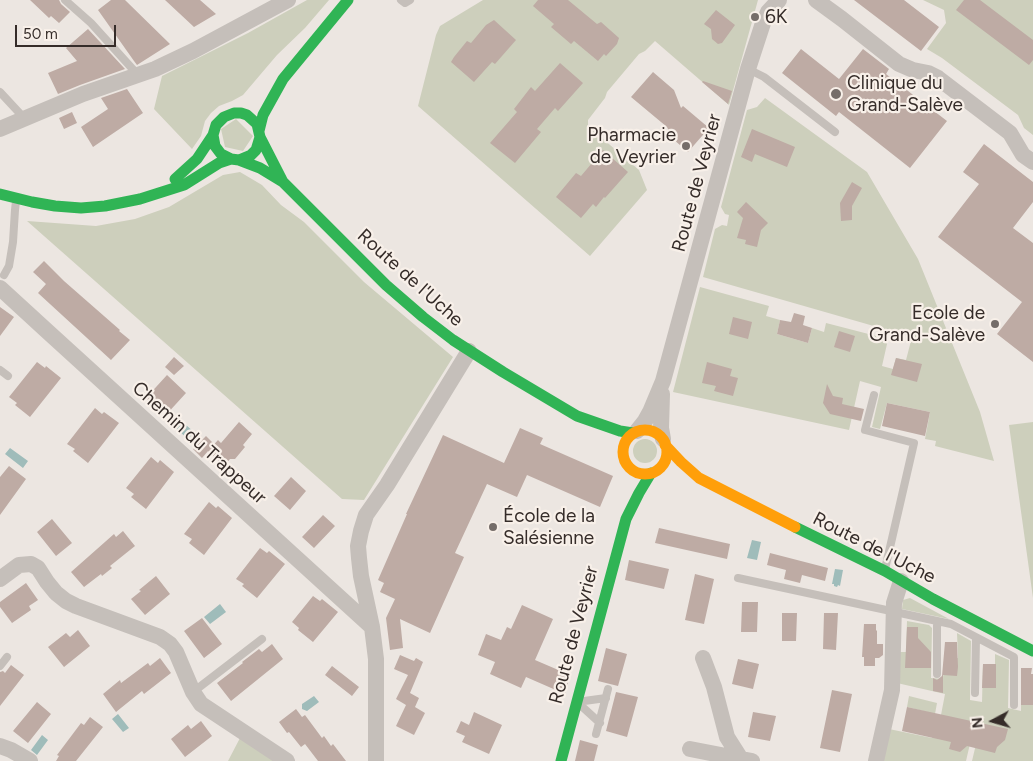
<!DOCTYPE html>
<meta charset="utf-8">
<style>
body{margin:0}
#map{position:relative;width:1033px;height:761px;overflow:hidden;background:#ece6e1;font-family:Figtree,sans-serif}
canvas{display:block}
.north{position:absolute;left:968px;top:696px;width:50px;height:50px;-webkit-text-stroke:4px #f8f0e9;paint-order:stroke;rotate:264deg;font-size:14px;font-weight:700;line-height:20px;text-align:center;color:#352c29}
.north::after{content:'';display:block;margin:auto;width:18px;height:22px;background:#352c29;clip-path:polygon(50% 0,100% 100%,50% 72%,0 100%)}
.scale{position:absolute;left:15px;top:25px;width:101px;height:22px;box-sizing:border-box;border:2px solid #352c29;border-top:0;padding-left:6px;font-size:15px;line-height:18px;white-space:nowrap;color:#352c29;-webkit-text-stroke:4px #f8f0e9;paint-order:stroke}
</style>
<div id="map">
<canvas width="1033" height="761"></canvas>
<div class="north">N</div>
<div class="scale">50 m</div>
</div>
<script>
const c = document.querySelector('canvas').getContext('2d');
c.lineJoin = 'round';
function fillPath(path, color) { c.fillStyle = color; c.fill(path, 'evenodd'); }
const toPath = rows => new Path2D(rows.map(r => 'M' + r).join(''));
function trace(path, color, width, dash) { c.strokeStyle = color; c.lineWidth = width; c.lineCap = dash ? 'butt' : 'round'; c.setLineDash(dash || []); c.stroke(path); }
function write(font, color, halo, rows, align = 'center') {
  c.font = font + ' Figtree,sans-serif'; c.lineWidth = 4.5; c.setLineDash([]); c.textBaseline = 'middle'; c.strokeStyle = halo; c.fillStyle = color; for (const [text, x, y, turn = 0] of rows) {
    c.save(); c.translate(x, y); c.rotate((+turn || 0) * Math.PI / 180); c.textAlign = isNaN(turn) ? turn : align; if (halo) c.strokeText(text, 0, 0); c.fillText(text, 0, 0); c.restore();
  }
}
const green = toPath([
 [307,0,329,0,305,28,277,55,243,95,232,101,219,106,211,113,205,121,201,136,192,149,154,109,162,76,248,33],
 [483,0,758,0,729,105,655,41,645,51,639,54,607,92,605,98,588,120,588,126,639,170,647,190,590,256,418,106,436,35,440,26],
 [923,0,1033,0,1033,135,1024,128,1018,115,942,58,927,49,946,23,944,10],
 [765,98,867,172,918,259,980,412,994,461,935,446,936,441,925,439,930,412,887,403,880,429,872,427,881,387,860,381,849,430,673,392,700,287,769,306,766,316,780,320,777,334,808,343,812,328,824,332,826,323,884,338,887,344,882,366,893,369,896,358,906,360,912,337,703,277,715,229,722,225,727,226,729,215,725,214,721,207,747,110,757,107],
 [236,119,253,136,243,151,225,147,221,129],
 [240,172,262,185,281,205,304,222,364,282,453,357,364,500,342,499,27,221,96,226,135,219,169,207,223,175],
 [1033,422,1033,598,1009,425],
 '633 451a12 12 0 1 1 24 0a12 12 0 1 1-24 0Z',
 [910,598,949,619,902,609,903,600],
 [907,621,929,625,932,628,931,678,943,679,944,660,951,658,958,658,957,633,971,641,970,700,982,702,983,664,995,664,995,654,1009,660,1008,708,1021,711,1021,684,1033,682,1033,761,972,761,981,723,975,722,966,761,882,761,889,729,932,738,941,715,945,694,897,683,898,652,906,652],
 [909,696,937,703,935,714,907,707],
 [240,738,274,761,228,761]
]);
const water = toPath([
 [179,419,194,432,188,439,173,426],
 [10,448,28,461,23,468,5,454],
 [752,540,761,542,757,560,747,558],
 [835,569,843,570,840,586,838,585,837,587,834,586,834,584,832,584],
 [220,604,226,612,210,624,204,617],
 [314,696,319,702,307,711,302,709,302,704],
 [118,714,129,728,123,732,112,719],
 [42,735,48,740,37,755,31,750]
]);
const building = toPath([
 [30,0,59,0,61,4,70,12,59,23,51,16,49,18],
 [111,0,125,0,170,44,137,65,134,61,98,10],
 [165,0,200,0,216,14,194,27],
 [538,0,568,0,597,24,601,22,619,38,617,44,606,56,604,54,598,61,574,41,571,44,551,27,554,24,533,6],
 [854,0,904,0,939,27,921,51],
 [964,0,980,0,1033,40,1033,60,1029,65,956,10],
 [716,10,735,25,722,43,718,44,712,39,711,29,704,24],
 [494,20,516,40,495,64,492,62,474,82,451,62,454,57,467,41,471,43,486,25],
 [88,29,125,69,80,85,58,94,48,73,77,61,66,48],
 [801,49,839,79,863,49,889,69,886,74,947,121,910,168,839,112,836,116,782,73],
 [560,63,583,83,558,111,555,108,537,129,541,132,515,163,490,143,517,112,514,109,531,87,535,91],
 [653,72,674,90,681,108,683,106,709,128,688,152,673,139,667,127,631,97],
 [703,81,732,91,728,104,702,82],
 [127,89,143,113,93,147,81,127,108,109,101,98],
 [72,112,77,123,64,129,59,118],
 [752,129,795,147,787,167,755,154,752,162,741,157],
 [984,144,1033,182,1033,202,1013,228,1033,243,1033,362,997,334,1022,302,938,237,979,184,963,172],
 [603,150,628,172,605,198,604,197,596,207,593,204,581,218,556,197,576,173,581,176],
 [852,182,862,188,852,206,852,220,841,221,840,203],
 [746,202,768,223,761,230,757,247,745,244,746,240,737,238,743,218,737,212],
 [44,261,64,281,120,330,119,331,130,340,111,360,38,293,46,284,33,272],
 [0,307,14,317,0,336],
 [794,313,805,316,803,325,812,328,808,343,777,334,780,320,791,322],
 [733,317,752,322,748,339,729,334],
 [839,331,855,336,850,352,834,347],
 [174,357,184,366,174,375,165,367],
 [896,358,922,364,917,382,891,375],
 [37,362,45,368,46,366,61,378,30,417,15,405,17,403,9,397],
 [707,362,732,369,730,376,738,378,733,396,714,391,716,386,702,383],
 [167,375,186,393,165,416,146,398],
 [827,384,833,396,843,398,842,404,864,409,861,421,830,414,823,403],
 [887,403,930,412,925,436,882,426],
 [95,408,102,414,104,412,119,423,88,463,73,451,75,449,67,444],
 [239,422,252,434,243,445,245,447,235,459,230,459,224,466,208,451,202,458,193,449,206,436,214,444,209,450,218,440,221,443],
 [520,428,543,438,540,444,613,476,600,507,527,475,517,497,487,484,455,553,464,557,430,633,400,619,403,648,390,650,386,618,395,599,380,592,384,583,378,580,407,514,406,514,443,435,504,463],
 [151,457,158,463,160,460,174,472,146,509,131,497,134,494,126,488],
 [9,466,26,479,0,515,0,477],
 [291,477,306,491,290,510,274,496],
 [209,502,216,508,218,506,232,518,204,555,189,543,192,539,184,534],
 [323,515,335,526,314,548,302,537],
 [52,519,72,543,56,556,37,532],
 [659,528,730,544,727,559,655,543],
 [123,531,135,546,110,566,112,568,102,576,101,574,84,587,71,572,114,534,116,537],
 [260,548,267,553,269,551,285,564,257,598,242,586,244,584,236,579],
 [770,553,828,568,825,581,802,575,800,583,784,579,786,570,767,565],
 [629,560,669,569,664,589,625,580],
 [695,574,714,579,704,624,685,620],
 [156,576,170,594,145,615,131,599,141,591,139,590],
 [26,583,38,600,29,606,31,610,12,623,0,607,0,602],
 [313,596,320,601,322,599,338,612,313,642,298,630,299,628,292,622],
 [742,602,758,602,757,632,741,632],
 [522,605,553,619,535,660,570,675,565,694,526,677,521,688,490,674,495,662,478,655,486,634,501,640,507,627,511,629],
 [782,613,797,613,796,641,782,641],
 [824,613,838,613,836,650,823,649],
 [202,618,222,644,204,658,184,631],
 [864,624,876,624,876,630,877,631,877,644,883,644,883,655,879,658,875,658,875,666,864,666,864,657,862,657],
 [907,627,918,627,918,638,931,652,931,668,905,668],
 [78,630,90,646,64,667,48,647,66,633,70,637],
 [945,642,957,642,958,667,957,676,943,675,943,693,933,691,933,678,937,680,942,676],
 [272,644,283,659,231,701,217,683,243,663,242,662,259,649,262,652],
 [606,648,627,654,618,686,598,681],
 [400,655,414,661,416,658,423,662,410,693,419,698,415,707,425,713,414,735,396,726,406,705,396,699,408,675,394,669],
 [160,658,171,673,144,694,142,691,116,712,103,694,120,680,121,683,148,663,150,666],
 [738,659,759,664,753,689,732,684],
 [983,664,996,664,996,688,982,688],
 [11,665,24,675,0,706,0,672,3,671,5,673],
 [332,666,359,687,352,696,325,675],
 [1021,668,1032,668,1031,674,1033,674,1033,705,1021,705],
 [832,690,852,694,840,752,820,748],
 [616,692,638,697,627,737,606,731],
 [37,702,51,714,28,743,13,731],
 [907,707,1008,729,1005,740,997,747,995,753,967,746,960,752,949,749,951,742,902,731],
 [296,709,302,717,305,715,322,738,324,736,331,746,333,744,346,761,318,761,305,744,301,747,289,732,287,733,279,722],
 [474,712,502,725,489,754,462,742,465,736,456,732,461,721,469,725],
 [753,712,776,716,770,741,748,737],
 [90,717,103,727,76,761,56,761,59,756,57,755,81,723,84,725],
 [201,721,212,736,185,757,171,739,188,725,191,729],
 [580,740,598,745,594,761,575,761]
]);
const lane = toPath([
 [65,0,91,23,138,75],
 [401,0,405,3,410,0],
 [748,69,764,77,835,132],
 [0,92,25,119],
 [4,275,9,266,13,242,15,210,16,201],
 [0,370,8,376],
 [874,395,865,430,914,443,885,569],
 [738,578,951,624,1014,657,1014,705],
 [0,666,7,657],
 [937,674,937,622],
 [193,692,262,639],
 [975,693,976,638],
 [600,723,577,702,606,698],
 [596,734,608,689]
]);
const street = toPath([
 [816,0,842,19,899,64,913,70,928,73,938,78,1010,133,1023,155,1033,162],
 [0,129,83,94,155,69,193,51,288,0],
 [0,288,47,331,372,627],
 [662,394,661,428,663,439],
 [637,431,645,421,650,412,663,381,748,69,763,23,768,12,779,0],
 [0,579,19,565,31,564,38,568,47,582,56,593,66,601,76,606,160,637,170,644,176,652,193,692,201,704,287,761],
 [703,658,714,687,727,737,741,759],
 [0,746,11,750,30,761],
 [690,749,752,761],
 [376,761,376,659,372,627,361,576,359,558,358,546,361,531,366,515,387,485,469,351],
 [876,761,892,690,894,603,901,581]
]);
const fast = toPath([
 [259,131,263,115,283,79,348,0],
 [260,137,256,150,251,155,239,160,231,159,221,154,215,146,213,135,216,125,224,117,234,113,241,113,247,115,257,124,260,137,283,182],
 [239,160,260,168,283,182,386,285,423,317,453,340,503,372,577,416,620,431,633,433],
 [175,179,197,159,213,135],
 [0,194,32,202,55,206,81,208,105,206,140,199,184,185,219,163,231,159],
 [795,527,885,571,933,599,1033,651],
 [561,761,626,519,639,493,651,473]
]);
const slow = toPath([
 '623 452a22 22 0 1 1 44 0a22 22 0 1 1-44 0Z',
 [665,445,681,462,699,478,795,527]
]);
const markers = [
 [755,17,5,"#756d69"],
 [836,94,6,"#756d69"],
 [686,146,5,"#756d69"],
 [995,324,5,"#756d69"],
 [493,527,5,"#756d69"]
];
const poiNames = [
 ["6K",765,17],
 ["Clinique du",847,83],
 ["Grand-Salève",847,105],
 ["Pharmacie",676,135,"right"],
 ["de Veyrier",676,157,"right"],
 ["Ecole de",985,313,"right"],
 ["Grand-Salève",985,335,"right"],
 ["École de la",503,516],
 ["Salésienne",503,538]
];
const streetNames = [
 ["Route de Veyrier",697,183,-75],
 ["Route de l'Uche",410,278,42],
 ["Chemin du Trappeur",199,443,42],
 ["Route de l'Uche",874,548,27],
 ["Route de Veyrier",574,635,-75]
];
fillPath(green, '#cdcfbc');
fillPath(water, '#9fbcba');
fillPath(building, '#beaba4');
trace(lane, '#c5bfba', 8);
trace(street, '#c5bfba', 16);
trace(fast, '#30b455', 11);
trace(slow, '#ff9f0a', 11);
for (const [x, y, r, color] of markers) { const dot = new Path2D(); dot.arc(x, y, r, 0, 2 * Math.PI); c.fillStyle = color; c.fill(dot); trace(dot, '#f8f0e9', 2); }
write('19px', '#352c29', '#f8f0e9', poiNames, 'left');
write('19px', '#352c29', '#f8f0e9', streetNames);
</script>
